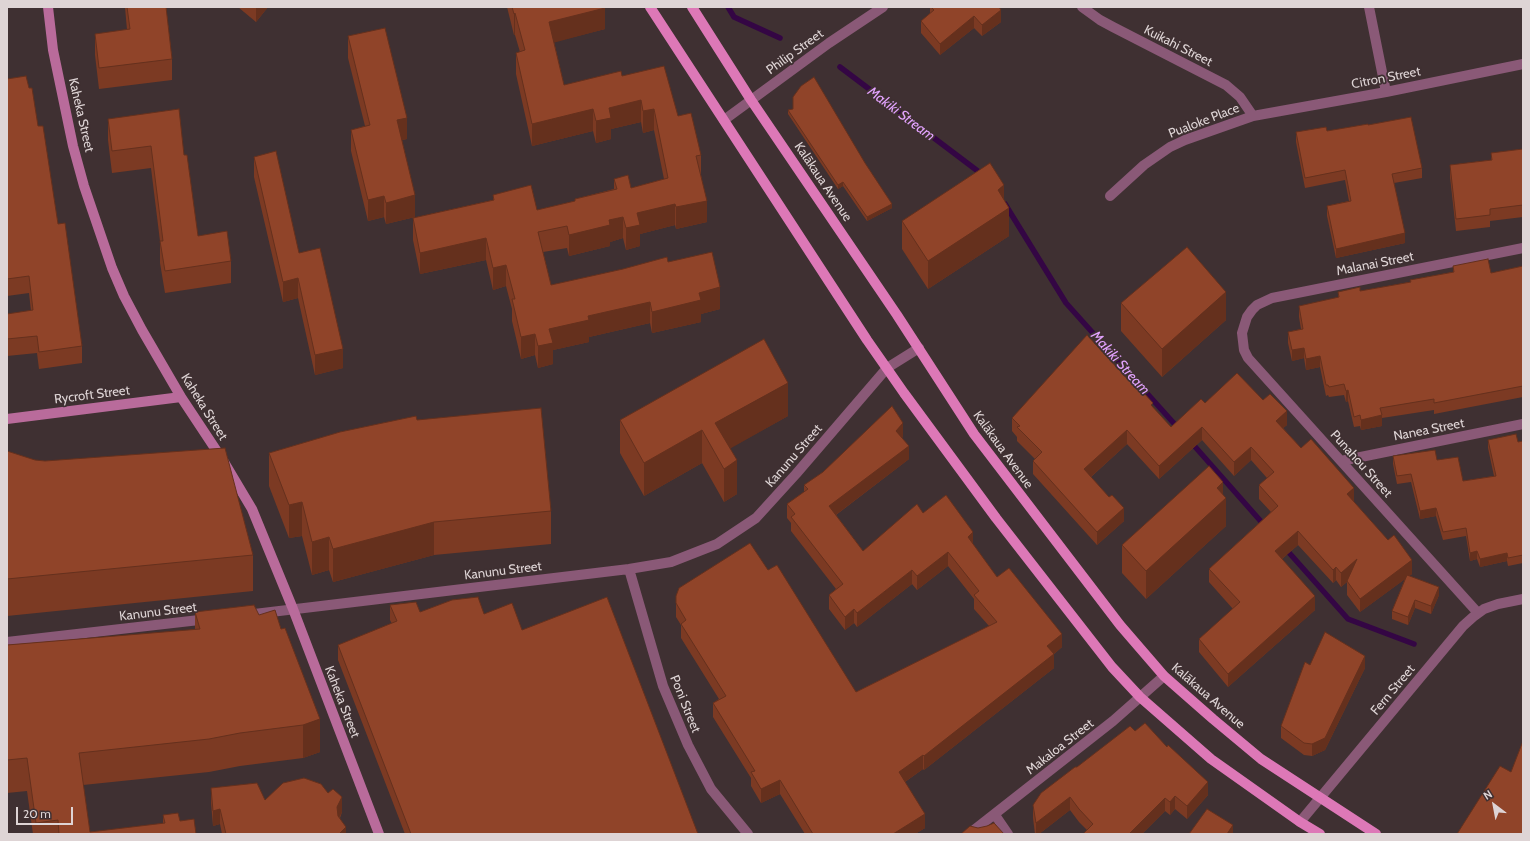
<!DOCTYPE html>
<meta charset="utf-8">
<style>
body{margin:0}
#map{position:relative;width:1530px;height:841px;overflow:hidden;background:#3f3032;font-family:Cabin,sans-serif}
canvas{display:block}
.frame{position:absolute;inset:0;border:8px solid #ded4d5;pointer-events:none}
.north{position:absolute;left:1474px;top:785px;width:40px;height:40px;-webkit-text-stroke:3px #3f3032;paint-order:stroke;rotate:328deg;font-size:11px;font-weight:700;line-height:16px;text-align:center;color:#ded4d5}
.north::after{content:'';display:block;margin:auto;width:14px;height:18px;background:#ded4d5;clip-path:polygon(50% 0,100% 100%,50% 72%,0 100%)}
.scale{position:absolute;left:16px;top:807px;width:57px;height:18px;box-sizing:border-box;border:2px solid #ded4d5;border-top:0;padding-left:5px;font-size:12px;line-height:14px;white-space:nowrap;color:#ded4d5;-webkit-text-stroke:3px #3f3032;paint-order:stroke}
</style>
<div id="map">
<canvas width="1530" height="841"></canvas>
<div class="frame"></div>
<div class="north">N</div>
<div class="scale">20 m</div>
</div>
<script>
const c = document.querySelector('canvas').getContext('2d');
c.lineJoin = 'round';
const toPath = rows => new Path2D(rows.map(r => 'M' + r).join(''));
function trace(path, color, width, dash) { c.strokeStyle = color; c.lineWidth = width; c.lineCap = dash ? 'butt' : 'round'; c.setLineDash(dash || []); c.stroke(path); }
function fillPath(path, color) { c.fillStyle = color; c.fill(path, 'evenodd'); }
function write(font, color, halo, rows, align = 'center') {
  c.font = font + ' Cabin,sans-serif'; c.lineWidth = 3.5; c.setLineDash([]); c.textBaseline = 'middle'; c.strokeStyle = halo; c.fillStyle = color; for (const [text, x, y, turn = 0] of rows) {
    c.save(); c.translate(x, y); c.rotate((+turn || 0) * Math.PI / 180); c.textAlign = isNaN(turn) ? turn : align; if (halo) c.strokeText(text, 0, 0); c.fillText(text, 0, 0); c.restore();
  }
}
const stream = toPath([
 [728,7,734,17,780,38],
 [840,67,983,175],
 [1005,204,1066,303,1179,429],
 [1190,441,1265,526],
 [1284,547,1348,619,1414,644]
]);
const street = toPath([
 [1082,7,1100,20,1113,27,1226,85,1240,97,1253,116],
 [1369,7,1386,92],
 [724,120,829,43,883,7],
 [1110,196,1144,165,1170,147,1185,140,1253,116,1386,92,1523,64],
 [1341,461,1523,424],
 [629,569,663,686,688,745,711,789,748,834],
 [1478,613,1248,358,1244,350,1242,333,1247,317,1252,310,1257,305,1272,298,1523,248],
 [246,615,629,569,671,562,717,544,756,518,796,474,887,368,919,348],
 [7,642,208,619],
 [995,815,1008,834],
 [1300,822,1463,626,1473,617,1484,609,1498,604,1523,599],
 [969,834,1113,721,1164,676]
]);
const secondary = toPath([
 [48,7,53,50,73,146,84,186,112,268,124,296,142,330,181,397,224,462,252,509,293,609,379,834],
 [7,419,181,397]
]);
const primary = toPath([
 [650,7,867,340,904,393,996,518,1112,667,1140,697,1211,759,1300,822,1320,834],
 [692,7,751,100,897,315,974,434,1120,625,1164,676,1213,719,1261,759,1376,834]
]);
const wall = toPath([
 [125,7,166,7,172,59,172,80,99,89,95,55,95,34,127,30],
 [238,7,268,7,256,22],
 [507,7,605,7,605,29,554,42,564,85,622,76,678,116,701,155,701,175,707,222,676,229,675,225,640,234,640,246,626,250,623,238,610,242,610,246,569,256,567,248,543,252,551,285,668,262,720,309,701,314,701,322,652,333,650,323,589,337,589,342,553,350,553,364,538,368,535,355,521,359,512,321,512,309,506,286,493,290,486,260,420,274,413,240,413,218,493,200,493,195,537,210,575,201,575,199,614,189,614,179,631,188,664,179,654,130,643,133,641,122,611,129,611,139,596,143,593,131,532,146,516,74,516,53,520,52,515,35,514,35],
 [930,7,999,7,1001,22,982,36,974,28,940,55,921,33,921,21,930,14],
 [348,36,407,139,402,140,415,217,386,224,384,217,368,221,351,151,351,130,365,126,348,58],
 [7,79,38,126,58,224,82,346,82,363,39,369,37,353,7,356,7,314,31,311,29,293,7,296],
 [788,110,892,208,867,221,843,186,838,189,788,114],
 [108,119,184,155,198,236,231,261,231,283,165,293,160,263,160,241,151,168,112,173,108,140],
 [1368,125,1422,168,1422,178,1394,183,1405,243,1336,258,1327,216,1327,206,1349,201,1345,180,1305,188,1296,142,1296,132,1327,131],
 [1523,149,1523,217,1490,221,1490,227,1456,231,1450,177,1450,165,1491,160,1491,153],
 [254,157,299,253,343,368,315,375,298,298,283,302,254,177],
 [1004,200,1009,236,928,289,902,249,902,221],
 [1453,266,1491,273,1523,266,1523,397,1434,414,1434,410,1382,418,1382,426,1361,430,1360,426,1354,427,1348,401,1346,402,1344,395,1329,397,1328,395,1326,396,1320,367,1306,370,1304,358,1292,361,1288,343,1288,332,1301,329,1299,317,1299,306,1338,298,1338,292,1360,291,1410,282,1410,280,1453,272],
 [1121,303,1226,320,1162,377,1121,331],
 [1205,403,1287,425,1283,428,1301,448,1354,501,1354,502,1412,574,1409,576,1439,595,1431,614,1415,608,1408,625,1392,619,1392,611,1405,579,1360,612,1347,595,1347,582,1341,587,1336,580,1333,583,1298,545,1282,559,1315,610,1228,687,1199,652,1199,639,1233,609,1209,582,1209,569,1271,512,1259,499,1259,485,1267,478,1251,460,1234,476,1202,440,1159,479,1127,444,1091,477,1124,521,1097,545,1033,474,1033,461,1035,459,1017,441,1017,437,1012,431,1012,418,1153,408,1171,427],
 [788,416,730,448,737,494,724,502,702,463,644,496,620,453,620,420],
 [417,420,551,511,551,544,434,555,333,582,329,570,312,575,302,536,289,538,269,486,269,453],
 [903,437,902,438,909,459,836,515,863,551,923,513,973,545,997,577,1062,647,1054,654,1054,668,924,770,923,769,905,782,925,828,915,834,805,834,780,794,761,803,751,786,751,778,713,717,713,703,719,699,681,638,681,625,676,617,676,596,768,570,856,692,989,626,974,609,974,599,948,566,917,590,912,584,857,627,854,623,845,630,829,609,829,595,836,589,791,531,791,523,787,518,787,504,804,492,804,485],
 [1488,440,1518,442,1523,441,1523,563,1508,566,1507,561,1480,567,1477,559,1470,561,1466,536,1443,540,1436,516,1420,519,1411,482,1397,484,1393,464,1393,456,1437,460,1463,481,1494,476,1488,448],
 [7,451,253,555,253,591,7,616],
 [1223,495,1226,526,1146,599,1122,573,1122,545],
 [390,605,420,612,484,614,522,630,698,834,405,834,338,660,338,645,392,624,390,620],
 [195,612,259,615,320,752,303,758,240,766,209,772,83,785,90,832,163,824,163,815,180,821,196,834,33,834,27,791,7,793,7,645,195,630],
 [1310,665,1365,668,1325,750,1312,756,1304,755,1281,738,1281,726],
 [1135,731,1208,795,1187,819,1175,809,1170,815,1165,811,1142,834,1083,834,1087,830,1079,822,1070,810,1039,834,1035,834,1033,818,1033,805,1077,767],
 [211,788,265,800,342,812,340,818,346,834,222,834,220,824,213,826,211,803]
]);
const shadedWall = toPath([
 [256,7,268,7,256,22],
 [605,8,605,29,549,44,549,22],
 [1001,10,1001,22,982,36,982,25],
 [515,13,515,35,514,35,514,14],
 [974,16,974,28,940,55,940,44],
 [641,100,641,122,611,129,611,139,596,143,596,121,609,108],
 [593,109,593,131,532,146,532,124],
 [654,109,654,130,643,133,643,111],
 [407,118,407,139,397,141,397,120],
 [843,182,843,186,838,189,838,185],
 [1004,185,1004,211,1009,208,1009,236,928,289,928,261,998,190],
 [415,195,415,217,386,224,386,203],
 [384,196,384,217,368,221,368,200],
 [707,201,707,222,676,229,676,207],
 [675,204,675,225,640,234,640,246,626,250,626,228,637,213],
 [892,204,892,208,867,221,867,217],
 [623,217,623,238,610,242,610,246,569,256,569,235,609,220],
 [1405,233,1405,243,1336,258,1336,249],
 [486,238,486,260,420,274,420,253],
 [506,265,506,286,493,290,493,268],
 [298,278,298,298,283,302,283,282],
 [720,287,720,309,701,314,701,322,652,333,652,312,699,293],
 [1226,292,1226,320,1162,377,1162,349],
 [650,302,650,323,589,337,589,342,553,350,553,364,538,368,538,346,549,329,588,316],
 [535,334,535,355,521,359,521,337],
 [1304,348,1304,358,1292,361,1292,350],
 [343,349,343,368,315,375,315,355],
 [1320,356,1320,367,1306,370,1306,359],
 [788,383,788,416,717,456,715,423],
 [1348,390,1348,401,1346,402,1346,391],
 [1287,411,1287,425,1276,434,1276,421],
 [1382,415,1382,426,1361,430,1361,420],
 [903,423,903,437,896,445,896,431],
 [1202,427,1202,440,1159,479,1159,466],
 [702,430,702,463,644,496,644,463],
 [1127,430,1127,444,1084,483,1084,469],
 [909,446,909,459,829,520,829,506],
 [1251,447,1251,460,1234,476,1234,462],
 [737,460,737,494,724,502,724,469],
 [1223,482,1223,501,1226,498,1226,526,1146,599,1146,571,1217,488],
 [1354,488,1354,501,1347,508,1347,494],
 [302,502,302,536,289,538,289,505],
 [1124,508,1124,521,1097,545,1097,532],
 [1436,508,1436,516,1420,519,1420,511],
 [434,522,434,555,333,582,333,549],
 [1298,531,1298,545,1275,565,1275,551],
 [973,532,973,546,968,537],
 [329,537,329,570,312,575,312,542],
 [1477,551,1477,559,1470,561,1470,553],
 [948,552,948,566,917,590,917,576],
 [1507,553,1507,561,1480,567,1480,559],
 [1357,559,1357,573,1341,587,1341,573],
 [1412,560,1412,574,1360,612,1360,599],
 [1336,567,1336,580,1333,583,1333,570],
 [912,570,912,584,857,627,857,613],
 [1439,587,1439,595,1431,614,1431,606],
 [1315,596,1315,610,1228,687,1228,674],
 [1415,600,1415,608,1408,625,1408,617],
 [854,609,854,623,845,630,845,617],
 [1062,634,1062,647,1054,654,1054,668,924,770,924,756,1047,646],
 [1365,656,1365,668,1325,750,1312,756,1312,744],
 [320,719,320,752,303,758,303,725],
 [923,755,923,769,899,786,899,772],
 [780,780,780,794,761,803,761,789],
 [1208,782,1208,795,1187,819,1187,806],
 [1175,796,1175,809,1170,815,1170,802],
 [342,797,342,812,337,822,337,807],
 [1070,797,1070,810,1039,834,1036,834,1036,823],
 [1165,798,1165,811,1142,834,1129,834],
 [220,809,220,824,213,826,213,811],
 [925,814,925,828,915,834,893,834],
 [1233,825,1233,834,1227,834],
 [346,827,346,834,339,834]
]);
const building = toPath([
 [127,7,166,7,172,59,99,68,95,34,130,29,127,7],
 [512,7,605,7,605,8,549,22,564,85,621,71,622,76,664,66,678,116,691,113,701,155,696,156,707,201,676,207,675,204,637,213,640,225,626,228,623,217,609,220,610,225,569,235,567,226,538,232,551,285,623,269,667,257,668,262,712,252,720,287,699,293,701,300,652,312,650,302,588,316,589,320,549,329,553,343,538,346,535,334,521,337,512,299,515,299,506,265,493,268,486,238,420,253,413,218,494,200,493,195,531,185,537,210,575,201,575,199,617,189,614,179,628,175,631,188,668,178,654,109,643,111,641,100,609,108,611,118,596,121,593,109,532,124,516,53,525,50,515,13,514,14,512,7],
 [931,7,999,7,1001,10,982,25,974,16,940,44,921,21,934,10,931,7],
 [385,28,407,118,397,120,415,195,386,203,384,196,368,200,351,130,370,125,348,36,385,28],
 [26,76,29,88,32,88,38,126,43,126,58,224,65,223,82,346,39,352,37,336,7,339,7,314,33,310,29,276,7,279,7,79,26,76],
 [814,77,865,163,892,204,867,217,843,182,838,185,788,110,793,109,793,97,801,86,814,77],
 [179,109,184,155,187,155,198,236,227,231,231,261,165,271,160,241,163,241,151,146,112,151,108,119,179,109],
 [1411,117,1422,168,1392,174,1405,233,1336,249,1327,206,1351,201,1345,170,1305,178,1296,132,1326,127,1327,131,1368,124,1368,125,1411,117],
 [1523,149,1523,205,1490,209,1490,215,1456,219,1450,165,1492,160,1491,153,1523,149],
 [276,151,299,253,320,248,343,349,315,355,298,278,283,282,254,157,276,151],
 [990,163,1004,185,998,190,1009,208,928,261,902,221,990,163],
 [1187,247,1226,292,1162,349,1121,303,1187,247],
 [1488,259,1491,273,1523,266,1523,386,1434,403,1434,399,1380,408,1382,415,1361,420,1360,415,1354,417,1348,390,1346,391,1344,384,1329,387,1328,385,1326,385,1320,356,1306,359,1304,348,1292,350,1288,332,1303,329,1299,306,1339,297,1338,292,1360,287,1360,291,1411,282,1410,280,1454,272,1453,266,1488,259],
 [1087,335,1131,383,1133,381,1153,403,1151,405,1171,427,1201,399,1205,403,1237,373,1263,400,1270,394,1287,411,1276,421,1301,448,1311,439,1354,488,1347,494,1388,540,1394,535,1412,560,1360,599,1347,581,1357,559,1341,573,1336,567,1333,570,1298,531,1275,551,1315,596,1228,674,1199,639,1240,602,1209,569,1278,506,1259,485,1274,472,1251,447,1234,462,1202,427,1159,466,1127,430,1084,469,1109,497,1112,495,1124,508,1097,532,1033,461,1042,452,1017,427,1020,426,1012,418,1087,335],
 [764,339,788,383,715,423,737,460,724,469,702,430,644,463,620,420,764,339],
 [892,406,903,423,896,431,909,446,829,506,863,551,917,504,923,513,946,495,973,532,968,537,997,577,1009,568,1062,634,1047,646,1054,654,924,756,923,755,899,772,925,814,893,834,813,834,780,780,761,789,751,772,755,771,713,703,726,696,681,624,686,620,676,603,676,596,679,588,750,543,768,570,777,565,856,692,997,622,974,595,979,591,948,552,917,576,912,570,857,613,854,609,845,617,829,595,843,584,791,517,795,514,787,504,808,489,804,485,823,472,892,406],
 [541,408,551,511,434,522,333,549,329,537,312,542,302,502,289,505,269,453,340,432,416,416,417,420,541,408],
 [1516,434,1518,442,1523,441,1523,555,1508,558,1507,553,1480,559,1477,551,1470,553,1466,528,1443,532,1436,508,1420,511,1411,474,1397,476,1393,456,1435,450,1437,460,1458,457,1463,481,1496,476,1488,440,1516,434],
 [225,448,253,555,7,579,7,451,35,460,45,461,225,448],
 [1209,466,1223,482,1217,488,1226,498,1146,571,1122,545,1209,466],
 [1407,575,1439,587,1431,606,1415,600,1408,617,1392,611,1407,575],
 [478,597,484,614,512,603,522,630,607,597,698,834,411,834,338,645,397,621,390,605,416,602,420,612,452,600,478,597],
 [254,605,259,615,275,610,281,629,285,628,320,719,303,725,240,733,209,739,79,753,90,832,165,823,163,815,178,813,180,821,194,819,196,834,59,834,58,820,36,823,27,758,7,760,7,645,200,629,195,612,254,605],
 [1325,632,1365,656,1325,738,1312,744,1304,743,1281,726,1305,662,1310,665,1325,632],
 [1145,723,1167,747,1168,745,1208,782,1187,806,1175,796,1170,802,1165,798,1129,834,1083,834,1093,824,1079,809,1070,797,1036,823,1033,805,1041,793,1075,767,1077,767,1130,726,1135,731,1145,723],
 [1523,741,1523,834,1457,834,1500,766,1511,772,1523,741],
 [304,778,321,784,328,793,333,789,342,797,337,807,338,816,346,827,339,834,226,834,220,809,213,811,211,788,257,783,265,800,283,783,304,778],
 [1207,809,1233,825,1227,834,1189,834,1207,809],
 [994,823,1004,834,961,834,970,826,978,828,987,826,994,823]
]);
const streetNames = [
 ["Kuikahi Street",1178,46,27],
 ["Philip Street",795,52,-36],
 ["Citron Street",1386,78,-11],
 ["Kaheka Street",81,115,77],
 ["Pualoke Place",1204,121,-21],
 ["Kalākaua Avenue",823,182,56],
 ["Malanai Street",1375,264,-11],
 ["Rycroft Street",92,395,-7],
 ["Kaheka Street",204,407,58],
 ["Nanea Street",1429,430,-11],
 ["Kalākaua Avenue",1003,450,54],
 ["Kanunu Street",794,456,-49],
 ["Punahou Street",1361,464,48],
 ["Kanunu Street",503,571,-7],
 ["Kanunu Street",158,612,-7],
 ["Fern Street",1393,690,-50],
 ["Kalākaua Avenue",1208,696,41],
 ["Kaheka Street",342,702,69],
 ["Poni Street",685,704,68],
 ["Makaloa Street",1060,747,-38]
];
const waterNames = [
 ["Makiki Stream",901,114,37],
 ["Makiki Stream",1120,363,48]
];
trace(stream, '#340644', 5.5);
trace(street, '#8a5977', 10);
trace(secondary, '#b96b9b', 10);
trace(primary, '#dd78b7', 10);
fillPath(wall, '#7c3a23');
fillPath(shadedWall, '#65301d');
fillPath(building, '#904429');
trace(building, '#65301d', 1);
write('13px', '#ded4d5', '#3f3032', streetNames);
write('italic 14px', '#e3a3fe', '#3f3032', waterNames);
</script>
